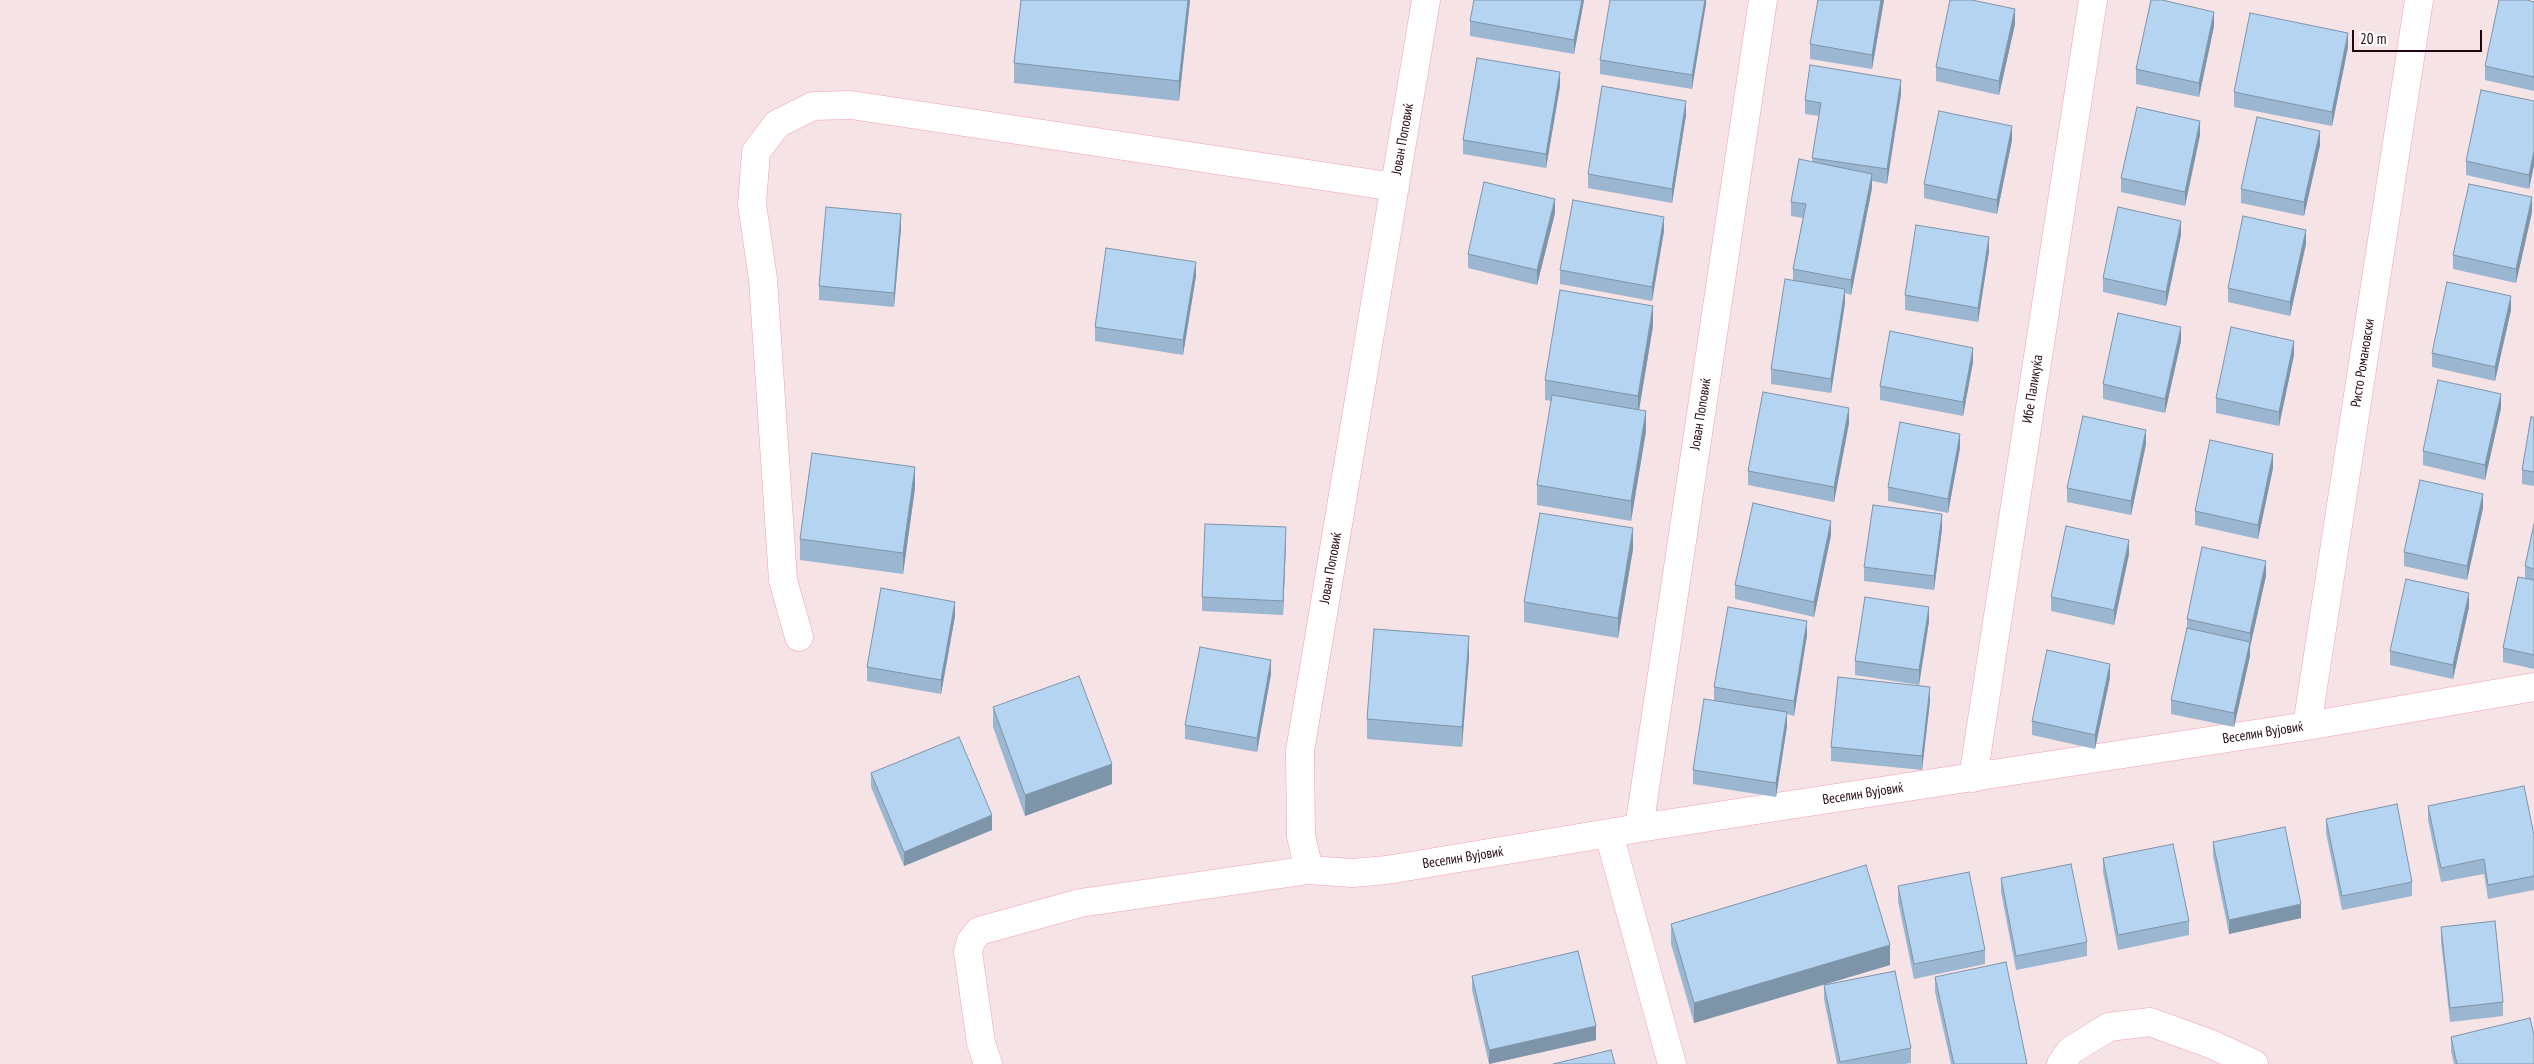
<!DOCTYPE html>
<meta charset="utf-8">
<style>
body{margin:0}
#map{position:relative;width:2534px;height:1064px;overflow:hidden;background:#f5e3e6;font-family:"PT Sans Narrow",sans-serif}
canvas{display:block}
.scale{position:absolute;left:2352px;top:30px;width:130px;height:22px;box-sizing:border-box;border:2px solid #23060e;border-top:0;padding-left:6px;font-size:15px;line-height:18px;white-space:nowrap;color:#23060e;-webkit-text-stroke:4px #fff;paint-order:stroke}
</style>
<div id="map">
<canvas width="2534" height="1064"></canvas>
<div class="scale">20 m</div>
</div>
<script>
const c = document.querySelector('canvas').getContext('2d');
c.lineJoin = 'round';
const toPath = rows => new Path2D(rows.map(r => 'M' + r).join(''));
function trace(path, color, width, dash) { c.strokeStyle = color; c.lineWidth = width; c.lineCap = dash ? 'butt' : 'round'; c.setLineDash(dash || []); c.stroke(path); }
function fillPath(path, color) { c.fillStyle = color; c.fill(path, 'evenodd'); }
function write(font, color, halo, rows, align = 'center') {
  c.font = font + ' "PT Sans Narrow",sans-serif'; c.lineWidth = 4; c.setLineDash([]); c.textBaseline = 'middle'; c.strokeStyle = halo; c.fillStyle = color; for (const [text, x, y, turn = 0] of rows) {
    c.save(); c.translate(x, y); c.rotate((+turn || 0) * Math.PI / 180); c.textAlign = isNaN(turn) ? turn : align; if (halo) c.strokeText(text, 0, 0); c.fillText(text, 0, 0); c.restore();
  }
}
const minor = toPath([
 [1426,0,1300,751,1301,836,1309,870,1352,873,1387,870,1639,828,2307,726,2534,687],
 [799,637,783,580,763,279,752,204,756,152,777,124,813,106,851,105,1395,187],
 [2307,726,2419,0],
 [1973,778,2093,0],
 [1639,828,1763,0],
 [1609,834,1672,1064],
 [988,1064,981,1043,968,952,971,941,979,931,1080,903,1309,870],
 [2061,1064,2070,1051,2109,1027,2150,1022,2211,1044,2254,1064]
]);
const wall = toPath([
 [1021,0,1190,0,1179,101,1014,83,1014,63],
 [1474,0,1584,0,1574,54,1470,36,1470,21],
 [1706,0,1692,89,1600,74,1600,60],
 [1818,0,1884,0,1872,69,1810,59,1810,44],
 [2534,2,2534,91,2485,80,2485,66],
 [2015,24,1999,95,1936,81,1936,67],
 [2214,26,2199,97,2136,84,2136,69],
 [2348,47,2332,126,2234,107,2234,92],
 [1560,86,1546,168,1463,154,1463,140],
 [1901,94,1887,184,1872,181,1872,188,1851,295,1845,293,1845,303,1831,393,1771,384,1771,369,1793,280,1793,269,1803,218,1791,216,1791,202,1812,162,1819,116,1805,114,1805,100],
 [2534,101,2534,165,2529,189,2466,175,2466,161],
 [1686,115,1672,203,1588,188,1588,174],
 [2200,135,2185,206,2121,192,2121,178],
 [2012,140,1997,214,1924,198,1924,184],
 [2320,145,2304,216,2241,203,2241,189],
 [2532,212,2516,283,2453,269,2453,255],
 [1555,213,1537,285,1468,268,1468,254],
 [901,228,894,307,819,300,819,286],
 [1664,231,1652,301,1560,284,1560,270],
 [2181,235,2166,306,2103,292,2103,278],
 [2306,244,2290,316,2228,302,2228,288],
 [1989,251,1978,322,1905,310,1905,295],
 [1196,276,1183,355,1095,341,1095,327],
 [2511,310,2495,381,2432,367,2432,353],
 [1653,326,1639,410,1646,431,1631,521,1537,505,1537,485,1552,401,1545,400,1545,380],
 [2181,341,2165,413,2103,399,2103,384],
 [2294,355,2279,426,2216,413,2216,398],
 [1973,362,1963,416,1880,400,1880,386],
 [2501,408,2485,480,2423,465,2423,451],
 [2534,417,2534,486,2522,484,2522,470],
 [1849,423,1834,502,1748,485,1748,471],
 [2146,444,2131,515,2067,502,2067,488],
 [1960,448,1948,513,1888,501,1888,487],
 [2273,468,2258,539,2195,525,2195,511],
 [915,488,903,574,800,560,800,539],
 [2483,508,2467,580,2404,566,2404,552],
 [2534,524,2534,669,2503,662,2503,648,2525,578,2525,566],
 [1942,529,1934,590,1864,581,1864,567],
 [1831,535,1814,617,1735,599,1735,585],
 [1286,542,1283,615,1202,611,1202,597],
 [1633,549,1618,638,1524,622,1524,602],
 [2129,554,2114,625,2051,611,2051,597],
 [2266,576,2250,647,2250,656,2234,727,2171,714,2171,700,2187,628,2187,619],
 [2469,607,2453,679,2390,665,2390,651],
 [955,616,941,694,867,681,867,667],
 [1929,621,1919,685,1855,675,1855,661],
 [1807,635,1794,716,1787,714,1787,726,1776,797,1693,784,1693,770,1714,701,1714,687],
 [1469,657,1462,747,1367,739,1367,719],
 [1271,674,1257,752,1185,739,1185,725],
 [2110,678,2095,749,2032,735,2032,721],
 [1930,701,1922,770,1831,761,1831,747],
 [993,707,1112,784,1025,816,993,727],
 [871,773,992,830,904,866,871,787],
 [2428,806,2534,835,2534,890,2488,899,2484,874,2441,882,2428,820],
 [2326,819,2412,882,2412,896,2342,910,2326,833],
 [2213,842,2301,918,2229,934,2213,856],
 [2103,858,2189,921,2189,935,2118,950,2103,872],
 [2001,878,2087,942,2087,956,2016,970,2001,892],
 [1898,886,1985,950,1985,964,1914,979,1898,901],
 [1671,924,1890,965,1694,1023,1671,944],
 [2441,927,2503,1002,2503,1016,2450,1022,2441,941],
 [1472,976,1596,1040,1489,1064,1472,990],
 [1935,977,2027,1064,1951,1064,1935,992],
 [1824,985,1911,1048,1911,1063,1904,1064,1837,1064,1824,999],
 [2451,1037,2534,1064,2454,1064,2451,1051]
]);
const shadedWall = toPath([
 [1188,0,1190,0,1179,101,1179,81],
 [1582,0,1584,0,1574,54,1574,40],
 [1705,0,1706,0,1706,4,1692,89,1692,75],
 [1881,0,1884,0,1872,69,1872,55],
 [2015,9,2015,24,1999,95,1999,81],
 [2214,12,2214,26,2199,97,2199,83],
 [2348,33,2348,47,2332,126,2332,112],
 [1560,72,1560,86,1546,168,1546,154],
 [1901,80,1901,94,1887,184,1887,169],
 [1686,101,1686,115,1672,203,1672,189],
 [2200,121,2200,135,2185,206,2185,192],
 [2012,126,2012,140,1997,214,1997,200],
 [2320,131,2320,145,2304,216,2304,202],
 [2534,151,2534,165,2529,189,2529,175],
 [1872,174,1872,188,1851,295,1851,280],
 [2532,197,2532,212,2516,283,2516,269],
 [1555,199,1555,213,1537,285,1537,270],
 [901,214,901,228,894,307,894,293],
 [1664,217,1664,231,1652,301,1652,287],
 [2181,221,2181,235,2166,306,2166,292],
 [2306,230,2306,244,2290,316,2290,302],
 [1989,237,1989,251,1978,322,1978,308],
 [1196,262,1196,276,1183,355,1183,340],
 [1845,289,1845,303,1831,393,1831,379],
 [2511,296,2511,310,2495,381,2495,367],
 [1653,306,1653,326,1638,416,1638,396],
 [2181,327,2181,341,2165,413,2165,399],
 [2294,341,2294,355,2279,426,2279,412],
 [1973,348,1973,362,1963,416,1963,402],
 [2501,394,2501,408,2485,480,2485,465],
 [1849,408,1849,423,1834,502,1834,487],
 [1646,411,1646,431,1631,521,1631,501],
 [2146,430,2146,444,2131,515,2131,501],
 [1960,434,1960,448,1948,513,1948,499],
 [2273,454,2273,468,2258,539,2258,525],
 [915,467,915,488,903,574,903,553],
 [2483,494,2483,508,2467,580,2467,566],
 [1942,514,1942,529,1934,590,1934,576],
 [1831,521,1831,535,1814,617,1814,602],
 [1286,527,1286,542,1283,615,1283,601],
 [1633,528,1633,549,1618,638,1618,618],
 [2129,540,2129,554,2114,625,2114,610],
 [2266,561,2266,576,2250,647,2250,633],
 [2469,593,2469,607,2453,679,2453,665],
 [955,602,955,616,941,694,941,680],
 [1929,607,1929,621,1919,685,1919,670],
 [1807,621,1807,635,1794,716,1794,701],
 [1469,636,1469,657,1462,747,1462,727],
 [2250,642,2250,656,2234,727,2234,713],
 [1271,660,1271,674,1257,752,1257,738],
 [2110,664,2110,678,2095,749,2095,735],
 [1930,687,1930,701,1922,770,1922,756],
 [1787,712,1787,726,1776,797,1776,783],
 [1112,764,1112,784,1025,816,1025,795],
 [992,815,992,830,904,866,904,852],
 [2301,904,2301,918,2229,934,2229,920],
 [1890,945,1890,965,1694,1023,1694,1003],
 [1596,1026,1596,1040,1489,1064,1489,1050]
]);
const building = toPath([
 [1021,0,1188,0,1179,81,1014,63,1021,0],
 [1474,0,1582,0,1574,40,1470,21,1474,0],
 [1610,0,1705,0,1692,75,1600,60,1610,0],
 [1818,0,1881,0,1872,55,1810,44,1818,0],
 [1950,0,1972,0,2015,9,1999,81,1936,67,1950,0],
 [2151,0,2162,0,2214,12,2199,83,2136,69,2151,0],
 [2499,0,2527,0,2534,2,2534,77,2485,66,2499,0],
 [2250,13,2348,33,2332,112,2234,92,2250,13],
 [1477,58,1560,72,1546,154,1463,140,1477,58],
 [1810,65,1901,80,1887,169,1812,158,1821,103,1805,100,1810,65],
 [1602,86,1686,101,1672,189,1588,174,1602,86],
 [2481,90,2534,101,2534,151,2529,175,2466,161,2481,90],
 [2137,107,2200,121,2185,192,2121,178,2137,107],
 [1939,111,2012,126,1997,200,1924,184,1939,111],
 [2257,117,2320,131,2304,202,2241,189,2257,117],
 [1799,159,1872,174,1851,280,1793,269,1806,204,1791,202,1799,159],
 [1484,182,1555,199,1537,270,1468,254,1484,182],
 [2469,184,2532,197,2516,269,2453,255,2469,184],
 [1573,200,1664,217,1652,287,1560,270,1573,200],
 [826,207,901,214,894,293,819,286,826,207],
 [2118,207,2181,221,2166,292,2103,278,2118,207],
 [2243,216,2306,230,2290,302,2228,288,2243,216],
 [1916,225,1989,237,1978,308,1905,295,1916,225],
 [1106,248,1196,262,1183,340,1095,327,1106,248],
 [1785,279,1845,289,1831,379,1771,369,1785,279],
 [2447,282,2511,296,2495,367,2432,353,2447,282],
 [1560,290,1653,306,1638,396,1545,380,1560,290],
 [2118,313,2181,327,2165,399,2103,384,2118,313],
 [2231,327,2294,341,2279,412,2216,398,2231,327],
 [1890,331,1973,348,1963,402,1880,386,1890,331],
 [2438,380,2501,394,2485,465,2423,451,2438,380],
 [1763,392,1849,408,1834,487,1748,471,1763,392],
 [1552,395,1646,411,1631,501,1537,485,1552,395],
 [2083,416,2146,430,2131,501,2067,488,2083,416],
 [2531,417,2534,417,2534,472,2522,470,2531,417],
 [1900,422,1960,434,1948,499,1888,487,1900,422],
 [2210,440,2273,454,2258,525,2195,511,2210,440],
 [812,453,915,467,903,553,800,539,812,453],
 [2420,480,2483,494,2467,566,2404,552,2420,480],
 [1753,503,1831,521,1814,602,1735,585,1753,503],
 [1873,505,1942,514,1934,576,1864,567,1873,505],
 [1540,513,1633,528,1618,618,1524,602,1540,513],
 [1205,524,1286,527,1283,601,1202,597,1205,524],
 [2534,524,2534,569,2525,566,2534,524],
 [2066,526,2129,540,2114,610,2051,597,2066,526],
 [2202,547,2266,561,2250,633,2187,619,2202,547],
 [2518,577,2534,580,2534,655,2503,648,2518,577],
 [2406,579,2469,593,2453,665,2390,651,2406,579],
 [881,588,955,602,941,680,867,667,881,588],
 [1865,597,1929,607,1919,670,1855,661,1865,597],
 [1728,607,1807,621,1794,701,1714,687,1728,607],
 [2187,628,2250,642,2234,713,2171,700,2187,628],
 [1374,629,1469,636,1462,727,1367,719,1374,629],
 [1200,647,1271,660,1257,738,1185,725,1200,647],
 [2047,650,2110,664,2095,735,2032,721,2047,650],
 [1079,676,1112,764,1025,795,993,707,1079,676],
 [1838,677,1930,687,1922,756,1831,747,1838,677],
 [1704,699,1787,712,1776,783,1693,770,1704,699],
 [959,737,992,815,904,852,871,773,959,737],
 [2524,786,2534,835,2534,876,2488,885,2484,859,2441,868,2428,806,2524,786],
 [2397,804,2412,882,2342,896,2326,819,2397,804],
 [2285,827,2301,904,2229,920,2213,842,2285,827],
 [2173,844,2189,921,2118,935,2103,858,2173,844],
 [2071,864,2087,942,2016,956,2001,878,2071,864],
 [1866,865,1890,945,1694,1003,1671,924,1866,865],
 [1969,872,1985,950,1914,964,1898,886,1969,872],
 [2495,921,2503,1002,2450,1008,2441,927,2495,921],
 [1578,951,1596,1026,1489,1050,1472,976,1578,951],
 [2006,962,2027,1064,1954,1064,1935,977,2006,962],
 [1895,971,1911,1048,1840,1062,1824,985,1895,971],
 [2530,1018,2534,1035,2534,1064,2457,1064,2451,1037,2530,1018],
 [1611,1050,1615,1064,1553,1064,1611,1050]
]);
const streetNames = [
 ["Јован Поповиќ",1403,139,-80],
 ["Ристо Романовски",2363,363,-81],
 ["Ибе Паликуќа",2033,389,-81],
 ["Јован Поповиќ",1701,414,-81],
 ["Јован Поповиќ",1331,568,-80],
 ["Веселин Вујовиќ",2263,733,-9],
 ["Веселин Вујовиќ",1863,794,-9],
 ["Веселин Вујовиќ",1463,858,-9]
];
trace(minor, '#f49fb1', 29);
trace(minor, '#fff', 28);
fillPath(wall, '#9bb6d0');
fillPath(shadedWall, '#7e94a9');
fillPath(building, '#b4d4f2');
trace(building, '#7e94a9', 1);
write('14px', '#23060e', '#fff', streetNames);
</script>
